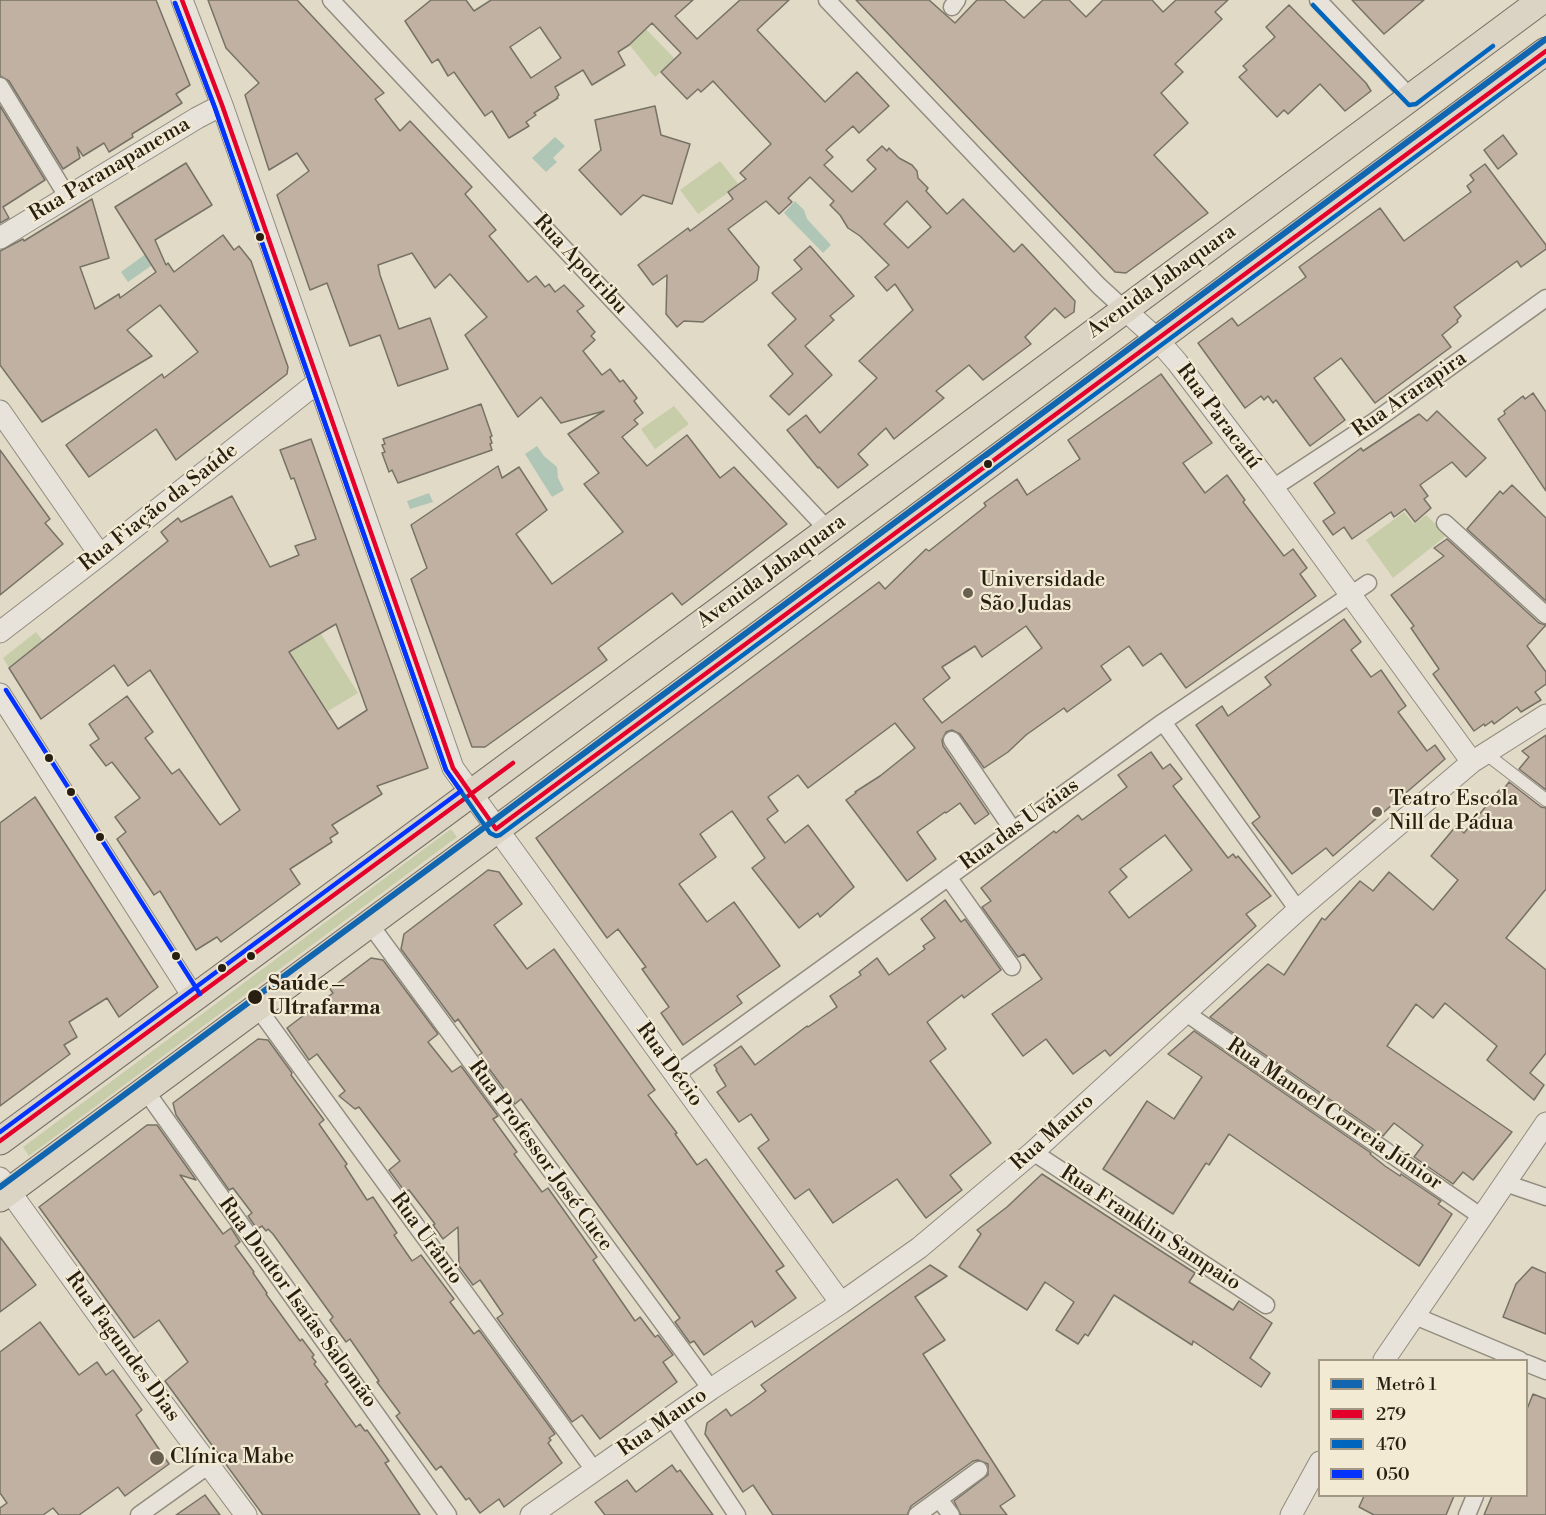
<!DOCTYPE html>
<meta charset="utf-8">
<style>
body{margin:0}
#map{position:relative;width:1546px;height:1515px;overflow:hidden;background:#e1dac6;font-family:"Libre Bodoni",serif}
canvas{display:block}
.legend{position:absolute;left:1318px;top:1359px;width:210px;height:138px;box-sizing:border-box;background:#f3ead3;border:2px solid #a29885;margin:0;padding:8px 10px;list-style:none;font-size:18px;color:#281e11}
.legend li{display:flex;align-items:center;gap:12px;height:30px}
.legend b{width:30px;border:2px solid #a29885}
</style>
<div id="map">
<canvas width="1546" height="1515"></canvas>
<ul class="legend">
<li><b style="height:8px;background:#1266af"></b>Metrô 1</li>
<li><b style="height:8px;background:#e4002b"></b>279</li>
<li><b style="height:8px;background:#0065bd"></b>470</li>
<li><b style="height:8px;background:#0432ff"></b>050</li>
</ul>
</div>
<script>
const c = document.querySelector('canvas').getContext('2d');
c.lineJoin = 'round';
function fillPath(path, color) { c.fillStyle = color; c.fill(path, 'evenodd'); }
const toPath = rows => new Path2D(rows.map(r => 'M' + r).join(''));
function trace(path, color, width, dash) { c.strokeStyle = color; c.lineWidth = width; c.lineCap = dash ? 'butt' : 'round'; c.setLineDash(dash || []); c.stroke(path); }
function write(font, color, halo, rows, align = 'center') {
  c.font = font + ' "Libre Bodoni",serif'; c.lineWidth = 4.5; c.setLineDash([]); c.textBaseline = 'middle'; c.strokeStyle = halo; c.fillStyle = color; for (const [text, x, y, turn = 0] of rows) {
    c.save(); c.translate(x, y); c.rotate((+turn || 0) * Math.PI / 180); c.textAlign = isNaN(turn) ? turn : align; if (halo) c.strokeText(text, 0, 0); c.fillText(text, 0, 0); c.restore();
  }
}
const green = toPath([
 [644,27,675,59,655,77,628,43],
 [720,161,739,185,698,214,680,190],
 [674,406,689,424,655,449,641,429],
 [1404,512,1414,524,1426,515,1447,535,1393,578,1366,540],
 [36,632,43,641,9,668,3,658],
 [321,634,358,693,328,711,290,652],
 [451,829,457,837,29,1156,23,1147]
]);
const water = toPath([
 [555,137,565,146,553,158,557,162,546,172,532,158],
 [795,201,804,210,807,219,831,245,823,253,784,213],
 [147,253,155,263,128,282,121,272],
 [537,446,544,456,557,467,558,478,564,490,552,497,525,454],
 [429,493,433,502,410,509,407,501]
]);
const building = toPath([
 [0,0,156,0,190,85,176,94,182,103,132,134,133,137,109,152,104,143,83,156,77,147,80,158,63,169,9,81,0,76,0,0],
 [208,0,297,0,384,93,375,99,400,131,410,121,472,187,465,194,496,230,489,236,528,282,536,276,545,287,549,284,555,292,564,285,584,306,577,311,595,332,591,336,595,340,583,351,602,375,610,369,620,382,623,380,637,398,634,401,643,413,634,420,638,424,622,437,647,466,687,435,720,478,734,467,787,524,682,605,672,593,598,648,607,660,485,747,472,747,411,579,427,568,411,525,498,466,502,478,519,467,547,510,516,534,552,584,623,532,584,484,599,473,568,434,604,411,561,423,541,397,518,417,465,335,487,317,450,274,435,288,412,253,378,265,380,275,399,329,430,318,448,369,398,386,380,335,350,346,327,283,310,290,277,195,309,171,297,153,269,170,245,95,259,83,226,48,208,0],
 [431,0,466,0,474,11,491,0,693,0,675,16,697,39,740,0,789,0,757,30,825,102,857,72,889,106,859,133,853,126,826,150,833,157,824,165,852,192,876,169,867,160,882,146,887,151,889,148,899,158,912,165,917,171,918,178,928,188,926,191,947,214,963,199,1014,252,1022,244,1075,301,1074,312,1065,318,1055,308,1025,337,1031,344,983,380,969,365,936,391,944,398,894,439,886,428,858,454,868,465,838,488,819,467,818,468,787,430,806,415,820,433,877,378,859,361,913,310,895,284,887,291,875,277,889,265,860,236,848,228,840,215,830,205,834,201,810,177,788,198,792,202,779,214,766,201,728,229,759,267,757,280,703,322,684,321,677,327,666,314,667,275,653,285,638,265,688,228,690,231,733,199,728,192,746,179,740,173,771,144,713,81,701,92,698,89,687,99,661,72,681,53,652,23,629,45,618,52,625,65,592,85,583,70,555,87,559,95,557,97,558,98,534,113,536,115,526,122,529,126,509,138,492,111,485,116,454,72,448,76,438,59,432,63,405,21,431,0],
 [540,27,561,58,531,78,510,47,540,27],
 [907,201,931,227,908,248,884,224,907,201],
 [856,0,929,0,955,23,977,0,1004,0,1024,18,1043,0,1069,0,1086,17,1103,0,1152,0,1163,12,1176,0,1228,0,1215,12,1222,19,1175,64,1183,72,1161,93,1188,123,1154,155,1208,213,1126,273,1115,272,856,0],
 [1352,0,1424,0,1384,34,1352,0],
 [1289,5,1366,83,1371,91,1345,111,1320,84,1288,114,1284,110,1277,117,1239,77,1247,70,1243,66,1275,37,1266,27,1289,5],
 [0,106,45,180,3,207,9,218,0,223,0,106],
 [655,106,661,135,690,144,672,204,643,195,621,215,579,170,601,150,595,120,655,106],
 [1503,135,1517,154,1498,169,1484,150,1503,135],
 [186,163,212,205,155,240,166,265,168,263,174,272,223,235,234,250,239,246,251,261,288,367,287,374,176,460,156,429,89,477,66,445,162,374,164,378,198,352,160,305,127,330,152,356,42,422,0,365,0,251,23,239,24,241,92,199,109,258,80,267,95,309,119,294,120,298,156,272,115,207,186,163],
 [1485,164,1546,245,1546,249,1521,267,1517,261,1454,307,1461,316,1457,320,1458,322,1442,335,1451,347,1375,403,1341,358,1314,378,1345,420,1310,446,1276,400,1273,403,1268,396,1264,400,1261,396,1245,408,1198,343,1232,318,1238,326,1306,277,1299,267,1380,208,1404,241,1471,192,1467,186,1474,180,1470,175,1485,164],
 [810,246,854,296,830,316,834,320,805,346,832,375,789,415,770,396,793,374,768,345,796,319,772,293,802,269,794,260,810,246],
 [1161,374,1212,443,1183,463,1205,493,1227,475,1245,500,1243,502,1284,556,1293,549,1307,568,1300,574,1316,596,1186,688,1161,653,1143,666,1129,646,1101,666,1111,680,1067,712,1064,708,1026,735,1008,752,984,768,960,734,952,730,946,732,942,740,943,746,989,814,975,824,960,803,946,813,945,812,917,832,936,859,907,881,846,800,856,793,855,792,880,776,915,748,895,723,808,788,798,775,768,797,778,811,767,819,785,843,808,825,854,887,820,917,818,913,799,928,752,868,765,858,732,811,700,834,716,857,679,884,707,922,734,902,780,966,737,996,742,1003,683,1045,661,1013,669,1007,642,969,646,967,618,929,607,938,536,838,879,582,885,589,926,549,929,551,986,506,984,503,1017,479,1027,495,1080,459,1068,440,1161,374],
 [1026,626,1042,648,942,723,923,699,950,678,942,667,975,646,982,657,1026,626],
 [1533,393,1546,412,1546,491,1498,419,1505,414,1504,411,1523,396,1525,399,1533,393],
 [481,404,492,436,490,437,492,443,490,444,492,450,398,483,392,470,389,472,382,453,385,452,382,445,385,444,383,439,481,404],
 [1437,411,1486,458,1466,477,1452,462,1420,485,1428,496,1424,499,1431,508,1415,522,1405,509,1394,517,1391,512,1352,539,1344,527,1333,535,1323,521,1335,513,1314,483,1361,448,1363,451,1419,414,1427,421,1437,411],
 [311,439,428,768,377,786,382,794,332,825,338,833,330,838,332,842,290,869,300,884,221,942,217,937,196,950,160,891,154,895,117,839,126,832,115,817,140,798,112,762,106,766,90,745,99,739,89,724,127,696,153,732,145,738,172,774,179,769,220,825,240,810,150,670,128,686,114,665,41,719,9,668,168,541,161,532,178,518,181,522,232,496,270,567,299,555,295,546,316,539,294,478,291,479,280,450,311,439],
 [336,624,367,710,338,729,289,652,336,624],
 [0,450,50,519,45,523,63,544,0,595,0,450],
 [1512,485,1546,518,1546,601,1467,529,1500,491,1503,494,1512,485],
 [1447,539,1539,623,1546,625,1527,646,1546,672,1546,684,1535,692,1541,700,1521,712,1517,707,1494,724,1492,721,1485,726,1484,724,1474,731,1433,674,1439,669,1411,628,1414,626,1391,595,1444,556,1434,548,1447,539],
 [1344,619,1361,642,1351,650,1371,677,1381,670,1406,706,1398,712,1427,751,1435,745,1445,759,1333,856,1326,848,1292,874,1252,823,1260,817,1196,725,1222,706,1228,716,1271,685,1265,677,1344,619],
 [1546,735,1546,790,1519,769,1529,757,1522,751,1546,735],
 [1151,752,1163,769,1170,764,1182,779,1173,786,1228,858,1233,854,1236,858,1238,856,1271,896,1246,914,1256,926,1110,1056,1105,1050,1073,1074,1046,1039,1023,1056,992,1014,1042,979,1024,954,1018,957,982,907,991,901,981,888,1054,831,1056,833,1078,815,1082,820,1127,787,1118,775,1151,752],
 [1165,835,1192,870,1129,918,1109,892,1127,877,1120,869,1165,835],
 [1509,782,1541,807,1546,808,1546,889,1506,938,1546,970,1546,1053,1530,1073,1544,1085,1534,1100,1487,1060,1497,1046,1445,1003,1433,1018,1416,1004,1387,1046,1512,1132,1473,1180,1463,1172,1453,1184,1414,1157,1423,1145,1394,1123,1383,1136,1210,1017,1268,964,1284,975,1322,918,1325,920,1360,881,1373,891,1389,872,1433,910,1458,880,1431,856,1456,826,1464,833,1501,788,1503,790,1509,782],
 [35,797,158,987,119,1017,107,998,69,1022,77,1037,64,1045,70,1054,0,1106,0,823,35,797],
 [488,870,499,872,522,904,494,925,527,969,554,949,655,1090,648,1095,677,1133,675,1134,697,1165,706,1159,784,1266,776,1271,796,1298,755,1327,752,1321,704,1355,694,1341,690,1343,675,1322,680,1318,521,1099,515,1104,479,1055,482,1053,458,1019,455,1022,401,949,404,934,488,870],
 [945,900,961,922,965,919,1001,970,964,998,962,995,927,1022,946,1049,930,1061,991,1143,950,1175,962,1190,926,1218,897,1179,833,1223,809,1189,795,1199,758,1148,769,1140,751,1114,739,1122,717,1092,726,1086,716,1070,717,1069,714,1065,741,1046,755,1065,807,1026,808,1027,837,1007,830,996,861,975,859,972,877,958,889,975,925,949,923,946,935,938,921,919,945,900],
 [371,958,383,960,438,1034,428,1042,452,1072,461,1066,498,1116,493,1119,517,1152,514,1154,542,1192,548,1188,597,1257,593,1260,635,1321,640,1317,655,1337,658,1335,673,1355,663,1362,677,1382,600,1439,582,1415,572,1422,497,1318,503,1314,480,1280,473,1285,459,1266,458,1227,443,1239,433,1225,435,1224,409,1190,405,1192,389,1170,400,1161,359,1107,355,1109,339,1096,345,1091,317,1054,309,1060,287,1028,333,993,330,989,371,958],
 [1194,1031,1371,1153,1370,1154,1385,1166,1400,1176,1401,1174,1441,1201,1438,1204,1452,1214,1419,1266,1229,1134,1209,1165,1206,1163,1173,1214,1103,1169,1147,1101,1174,1119,1202,1077,1168,1054,1194,1031],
 [258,1039,268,1040,292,1073,291,1075,324,1120,319,1124,347,1164,345,1166,367,1200,373,1197,397,1233,394,1235,412,1261,421,1255,454,1299,450,1302,474,1334,479,1330,555,1434,549,1438,551,1440,548,1443,562,1463,504,1507,499,1499,480,1513,469,1498,466,1500,441,1466,436,1470,396,1416,400,1413,377,1382,379,1381,350,1339,346,1342,330,1320,333,1317,273,1234,268,1229,266,1231,262,1226,257,1229,248,1216,252,1213,233,1188,229,1190,176,1115,173,1103,258,1039],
 [147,1125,157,1125,196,1180,180,1175,223,1234,231,1228,240,1242,235,1246,254,1272,253,1273,267,1293,266,1294,300,1341,302,1339,314,1355,312,1357,316,1362,314,1364,328,1382,325,1384,356,1427,360,1424,365,1431,367,1430,389,1461,385,1463,420,1515,263,1515,165,1381,188,1362,159,1320,134,1338,39,1207,147,1125],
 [1042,1174,1195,1273,1189,1282,1233,1310,1239,1301,1272,1323,1250,1358,1270,1373,1261,1387,1193,1341,1192,1345,1114,1295,1088,1336,1085,1334,1078,1344,1056,1330,1074,1302,1045,1282,1027,1310,959,1267,981,1234,977,1230,1007,1207,1042,1174],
 [0,1237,36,1285,0,1312,0,1237],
 [930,1265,947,1276,915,1297,945,1340,923,1354,1015,1496,1000,1506,1007,1515,961,1515,954,1501,988,1475,988,1464,978,1460,973,1461,911,1506,907,1515,773,1515,753,1485,743,1492,705,1434,707,1423,726,1409,731,1416,750,1403,766,1391,761,1385,930,1265],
 [1532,1267,1546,1273,1546,1334,1503,1317,1516,1284,1532,1267],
 [40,1322,79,1375,97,1362,106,1375,113,1370,142,1410,136,1415,169,1464,125,1496,118,1487,79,1515,59,1515,53,1508,43,1515,0,1515,0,1508,7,1503,0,1493,0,1352,40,1322],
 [1533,1394,1546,1399,1546,1515,1484,1515,1492,1496,1527,1496,1527,1409,1533,1394],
 [672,1465,677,1472,680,1470,713,1515,605,1515,595,1502,627,1480,636,1492,672,1465],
 [205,1495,220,1515,176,1515,205,1495],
 [1364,1496,1454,1496,1446,1515,1374,1515,1359,1507,1364,1496]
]);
const pedestrian = toPath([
 [1485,753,1546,800]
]);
const minor = toPath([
 [331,0,828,530],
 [827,0,1099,286,1124,309],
 [1318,0,1411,98],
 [952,7,957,0],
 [0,86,67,196],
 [1273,488,1372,423,1546,298],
 [1445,523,1546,615],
 [1163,722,1298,910],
 [952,740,1013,830],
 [948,877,1012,967],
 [369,923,711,1389],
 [257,1007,594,1470],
 [1186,1013,1482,1217],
 [676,1074,1163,722,1368,583],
 [145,1090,448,1515],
 [1033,1152,1266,1305],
 [1505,1183,1546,1197],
 [1415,1316,1520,1360],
 [1526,1363,1546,1371],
 [672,1417,737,1515],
 [939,1499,951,1515],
 [139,1515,209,1465],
 [917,1515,979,1470],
 [1467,1515,1475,1496]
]);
const tertiary = toPath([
 [182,0,222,105,453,768,841,1303],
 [0,238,197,118,222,105],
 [1124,309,1157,339,1177,362,1273,488,1472,762],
 [0,411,100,555],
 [0,632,100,555,318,382],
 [0,694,194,998],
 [0,1178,143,1377,246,1515],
 [1384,1360,1546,1123],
 [531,1515,711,1389,841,1303,919,1248,1033,1152,1298,910,1472,762,1546,715],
 [1291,1515,1320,1462]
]);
const primary = toPath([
 [0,1141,828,530,1542,0],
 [0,1198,1546,51]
]);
const bus1 = toPath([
 [182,0,222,105,453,768,496,829,1546,51],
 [0,1141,513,763]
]);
const bus2 = toPath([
 [175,3,215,108,446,770,490,833,496,836,500,835,1546,60],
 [1313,5,1409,105,1416,104,1493,46]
]);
const bus3 = toPath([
 [6,690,200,994],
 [0,1132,461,791,446,770,215,108,175,3]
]);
const metro1 = toPath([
 [0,1187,1546,39]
]);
const markers = [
 [260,237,5,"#281e11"],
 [988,464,5,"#281e11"],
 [968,593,6,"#696050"],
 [49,758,5,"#281e11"],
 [71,792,5,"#281e11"],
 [1377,812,6,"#696050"],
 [100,837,5,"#281e11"],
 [176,956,5,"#281e11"],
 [251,956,5,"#281e11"],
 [222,968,5,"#281e11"],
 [255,997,8,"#281e11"],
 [157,1458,8,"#696050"]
];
const streetNames = [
 ["Rua Paranapanema",110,170,-31],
 ["Rua Apotribu",580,265,47],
 ["Avenida Jabaquara",1162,282,-36],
 ["Rua Ararapira",1410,395,-35],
 ["Rua Paracatú",1218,417,53],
 ["Rua Fiação da Saúde",159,508,-38],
 ["Avenida Jabaquara",772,572,-36],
 ["Rua das Uváias",1020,825,-36],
 ["Rua Décio",669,1065,54],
 ["Rua Manoel Correia Júnior",1334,1115,34],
 ["Rua Mauro",1053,1133,-42],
 ["Rua Professor José Cuce",540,1156,54],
 ["Rua Franklin Sampaio",1150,1229,33],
 ["Rua Urânio",426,1239,54],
 ["Rua Doutor Isaías Salomão",297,1303,54],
 ["Rua Fagundes Dias",122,1347,54],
 ["Rua Mauro",663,1423,-35]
];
const poiNames = [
 ["Universidade",980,581],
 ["São Judas",980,605],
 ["Teatro Escola",1389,800],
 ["Nill de Pádua",1389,824],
 ["Clínica Mabe",170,1458]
];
const stopNames = [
 ["Saúde –",268,985],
 ["Ultrafarma",268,1009]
];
fillPath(green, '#c8cda9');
fillPath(water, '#afc6b7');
fillPath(building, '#c1b1a2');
trace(building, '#777266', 1.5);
trace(pedestrian, '#918c7f', 14);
trace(minor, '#918c7f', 19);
trace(tertiary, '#918c7f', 23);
trace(primary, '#777266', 29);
trace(pedestrian, '#e8e3da', 12);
trace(minor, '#e8e3da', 16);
trace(tertiary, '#e8e3da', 21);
trace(primary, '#dbd4c5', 27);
trace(bus1, '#e4002b', 4.5);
trace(bus2, '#0065bd', 4.5);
trace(bus3, '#0432ff', 4.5);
trace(metro1, '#1266af', 6);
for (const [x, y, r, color] of markers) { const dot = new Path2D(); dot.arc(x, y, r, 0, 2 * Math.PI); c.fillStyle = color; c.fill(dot); trace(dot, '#f3ead3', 2); }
write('21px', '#281e11', '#f3ead3', streetNames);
write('21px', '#281e11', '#f3ead3', poiNames, 'left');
write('bold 21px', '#281e11', '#f3ead3', stopNames, 'left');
</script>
